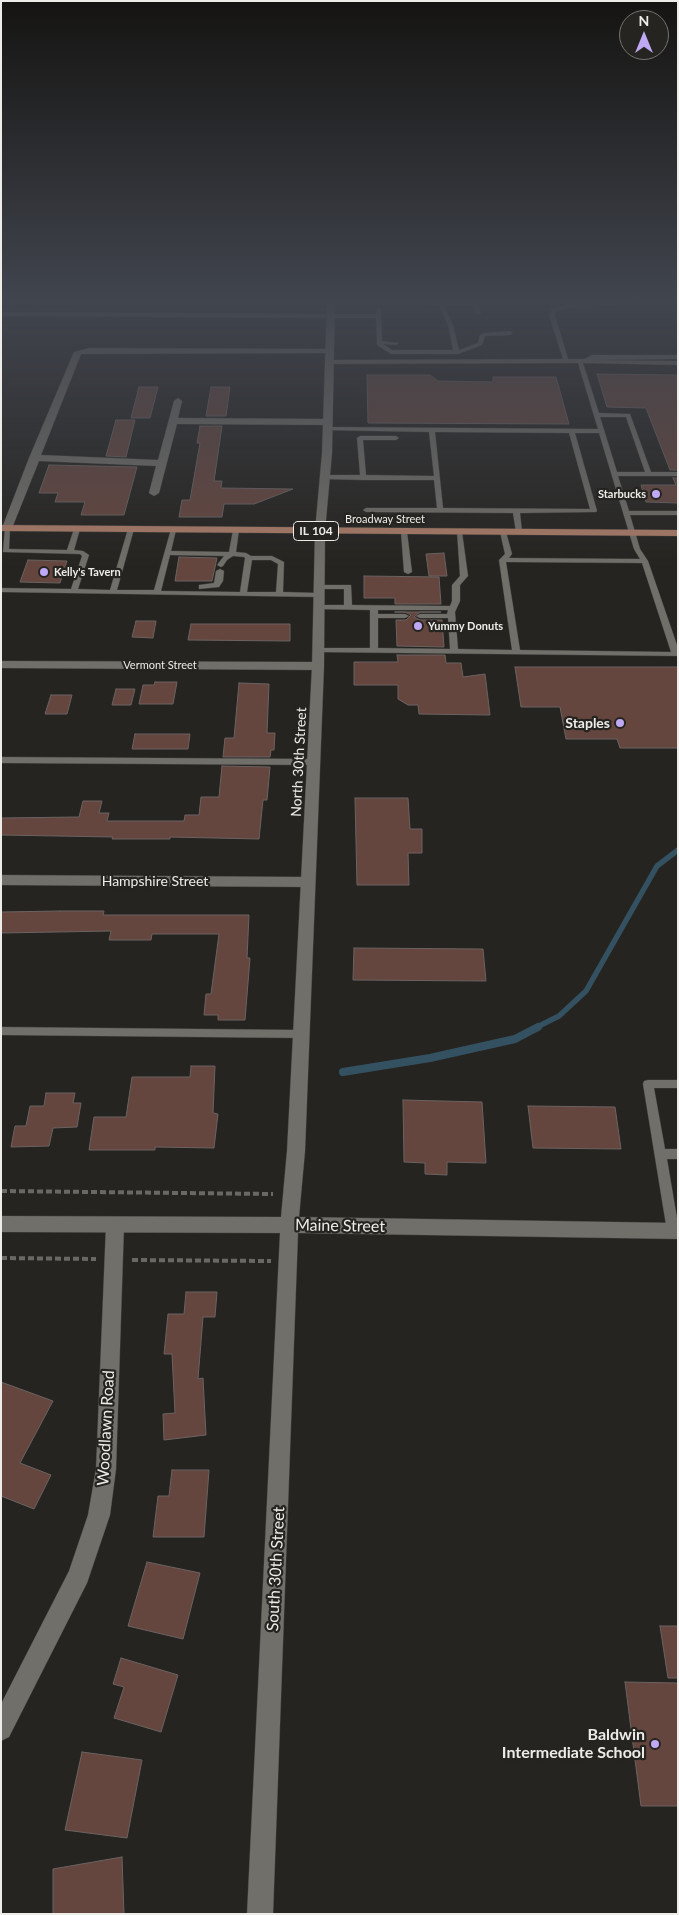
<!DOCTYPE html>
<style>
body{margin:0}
#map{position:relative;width:679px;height:1915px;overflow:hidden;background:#262420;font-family:Lato,sans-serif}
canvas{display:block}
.frame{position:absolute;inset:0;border:2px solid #edece8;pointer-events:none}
.north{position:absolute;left:619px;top:10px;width:50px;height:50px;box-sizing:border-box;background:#262420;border:1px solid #767470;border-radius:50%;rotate:0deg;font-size:14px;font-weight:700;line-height:20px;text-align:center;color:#edece8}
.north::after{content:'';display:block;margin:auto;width:18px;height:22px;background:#bfa9f4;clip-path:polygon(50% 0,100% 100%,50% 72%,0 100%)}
</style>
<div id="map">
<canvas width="679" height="1915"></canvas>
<div class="frame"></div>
<div class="north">N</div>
</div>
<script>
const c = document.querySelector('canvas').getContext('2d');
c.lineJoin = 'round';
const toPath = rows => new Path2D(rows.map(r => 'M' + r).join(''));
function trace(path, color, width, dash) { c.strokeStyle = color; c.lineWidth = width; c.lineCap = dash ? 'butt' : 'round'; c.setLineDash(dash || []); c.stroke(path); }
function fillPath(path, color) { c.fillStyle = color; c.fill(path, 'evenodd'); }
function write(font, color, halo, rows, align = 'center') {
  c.font = font + ' Lato,sans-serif'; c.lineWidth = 4.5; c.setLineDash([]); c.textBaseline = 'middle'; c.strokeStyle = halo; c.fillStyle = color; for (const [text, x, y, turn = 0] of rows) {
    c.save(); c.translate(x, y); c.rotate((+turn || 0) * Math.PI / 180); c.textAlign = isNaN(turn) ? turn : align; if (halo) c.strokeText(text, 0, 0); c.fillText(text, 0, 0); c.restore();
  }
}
const streamFar1 = toPath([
 [535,1028,559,1016,586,991,657,866,678,850]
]);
const stream = toPath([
 [343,1072,430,1058,515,1039,538,1027]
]);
const building = toPath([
 [597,374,678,375,678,470,670,470,646,408,607,407,597,374],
 [367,375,430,375,438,381,493,382,493,377,556,377,569,424,368,423,367,375],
 [139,387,158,387,150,418,131,418,139,387],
 [211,387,230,387,226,416,206,416,211,387],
 [116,420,135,420,126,457,106,456,116,420],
 [200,426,222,426,214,481,222,481,221,488,293,489,254,504,224,504,222,517,179,517,182,500,190,500,200,443,197,443,200,426],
 [49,465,137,467,124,515,81,515,85,502,55,502,58,493,39,493,49,465],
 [673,478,678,478,678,503,646,502,641,485,676,485,673,478],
 [444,553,447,576,429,576,426,554,444,553],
 [179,557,217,558,212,581,175,581,179,557],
 [28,560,67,561,60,583,20,582,28,560],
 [364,576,439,577,441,604,395,604,395,598,364,598,364,576],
 [395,612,441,612,420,612,414,617,420,620,442,620,444,647,397,646,396,620,406,620,411,615,405,612,395,612],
 [136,621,156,621,153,638,132,637,136,621],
 [191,624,290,624,290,641,188,640,191,624],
 [397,655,445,655,446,663,461,663,463,677,485,674,490,715,419,714,418,705,408,705,398,699,398,685,354,685,354,662,398,662,397,655],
 [515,667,678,667,678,748,620,748,617,739,566,739,560,707,521,707,515,667],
 [155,682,177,682,173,704,139,704,143,685,154,685,155,682],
 [239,683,269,684,267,733,275,733,274,750,271,750,270,757,223,757,225,738,234,738,239,683],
 [116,689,135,689,131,705,112,705,116,689],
 [51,695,72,695,67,714,45,714,51,695],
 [135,734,190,734,188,749,132,749,135,734],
 [222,766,270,767,267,800,263,800,259,839,170,837,170,839,112,839,113,837,1,835,1,818,79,817,83,801,102,801,99,813,109,813,107,821,184,821,185,815,199,815,201,797,219,797,222,766],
 [355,798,408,798,410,829,422,829,422,853,408,853,409,885,357,885,355,798],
 [60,911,104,911,103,915,249,915,247,958,250,958,245,1020,218,1020,218,1015,204,1015,206,994,211,994,219,934,152,934,151,940,109,940,111,931,1,933,1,912,60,911],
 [354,948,483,949,486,981,353,980,354,948],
 [191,1066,215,1066,213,1113,218,1114,214,1148,155,1147,155,1150,89,1150,94,1117,126,1117,132,1077,190,1077,191,1066],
 [46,1093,75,1093,73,1103,81,1103,77,1127,53,1128,49,1146,11,1147,15,1126,26,1126,30,1106,44,1106,46,1093],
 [403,1100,482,1102,486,1163,447,1162,447,1175,425,1174,425,1163,404,1162,403,1100],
 [528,1106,615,1107,621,1149,533,1148,528,1106],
 [186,1292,217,1292,215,1317,203,1317,198,1379,203,1378,206,1435,164,1440,163,1414,175,1413,172,1354,164,1354,168,1314,184,1314,186,1292],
 [1,1382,53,1401,20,1463,51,1475,34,1509,1,1496,1,1382],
 [172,1470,209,1470,204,1537,153,1537,158,1496,169,1496,172,1470],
 [147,1562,200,1573,183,1639,128,1626,147,1562],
 [660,1626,678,1626,678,1678,668,1678,660,1626],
 [121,1658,178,1675,161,1732,114,1718,124,1687,113,1684,121,1658],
 [625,1682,678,1683,678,1806,641,1806,625,1682],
 [82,1752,142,1760,127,1838,65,1830,82,1752],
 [122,1857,124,1914,53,1914,53,1869,122,1857]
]);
const path = toPath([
 [1,1191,273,1194],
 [1,1258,96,1259],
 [132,1260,271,1261]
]);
const service = toPath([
 [379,301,442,301,477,303,481,313,478,315,475,313,472,305,444,305,453,325,459,350,478,343,480,335,484,333,510,331,513,333,510,335,485,336,482,345,458,354,391,354,377,345,376,318,331,318,328,316,331,314,376,314,377,308,381,308,382,341,399,343,396,345,383,344,392,350,453,350,448,325,439,305,377,304,379,301],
 [621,301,640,301,637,303,569,308,556,311,555,315,568,359,585,359,592,355,678,355,678,359,592,360,678,361,678,365,583,363,599,413,630,414,651,472,678,472,678,476,618,476,629,511,678,511,678,515,630,515,640,549,648,561,678,648,678,656,315,652,314,650,318,648,370,648,370,610,315,609,314,607,318,605,344,605,344,589,315,589,315,585,351,585,352,605,450,606,452,601,452,585,460,576,457,531,462,532,468,576,460,585,460,601,455,612,458,649,512,650,499,560,505,554,500,532,501,531,506,532,512,554,509,558,640,559,634,549,599,433,575,433,597,511,596,512,520,513,522,532,519,534,516,532,513,513,366,512,363,510,366,508,437,508,434,480,363,480,324,479,321,477,324,475,360,475,357,438,360,436,396,436,399,438,396,440,363,440,366,475,434,476,429,432,325,430,325,428,327,427,598,429,578,363,330,364,327,362,330,360,563,359,549,315,552,309,569,304,621,301],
 [600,417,626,417,645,472,617,472,600,417],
 [435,432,569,433,590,509,443,508,435,432],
 [506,562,642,563,671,652,520,650,506,562],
 [378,610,448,610,447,614,420,614,416,616,420,618,448,618,450,649,378,648,378,618,405,618,409,616,405,614,378,614,378,610],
 [5,527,10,528,9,549,67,550,74,529,79,528,80,529,74,550,83,551,89,555,78,589,110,590,128,529,133,528,134,529,117,590,154,590,171,529,176,530,171,551,229,552,233,530,236,528,239,530,236,552,246,553,251,556,272,556,284,562,283,592,318,593,322,595,318,597,1,592,1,588,71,589,82,556,80,554,3,552,5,527],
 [170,555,224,556,217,565,221,567,223,566,227,560,233,556,244,557,245,558,240,592,161,591,170,555],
 [252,560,271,560,278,564,276,592,247,592,252,560],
 [404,530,407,532,412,572,408,574,404,572,401,532,404,530],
 [220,569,224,571,223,581,219,587,199,589,199,585,214,583,216,571,220,569],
 [1,757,314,759,318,762,314,765,1,763,1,757],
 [1,1027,301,1030,305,1031,306,1034,305,1037,301,1038,1,1035,1,1027],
 [648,1080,678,1080,678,1088,654,1088,665,1149,678,1149,678,1159,667,1159,678,1224,678,1234,673,1236,669,1235,667,1231,643,1084,644,1081,648,1080]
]);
const minor = toPath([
 [1,312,331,314,335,316,331,318,1,316,1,312],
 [89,348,330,349,334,351,330,353,81,354,41,455,158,460,174,401,178,398,182,401,178,418,327,419,331,422,327,425,177,424,159,493,154,496,149,493,156,466,39,461,12,528,3,530,2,528,29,458,74,352,89,348],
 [1,661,318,662,324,666,318,670,1,668,1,661],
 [1,875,308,877,315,882,308,887,1,885,1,875],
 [115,1217,121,1219,124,1225,116,1469,110,1515,87,1583,9,1737,1,1741,1,1704,69,1571,88,1515,96,1469,106,1225,109,1219,115,1217]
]);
const tertiary = toPath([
 [327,301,335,301,332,453,325,531,324,666,305,1151,299,1217,678,1223,678,1239,298,1233,273,1914,247,1914,280,1233,1,1232,1,1216,281,1217,287,1151,312,666,315,531,322,453,327,301]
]);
const primary = toPath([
 [1,525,678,530,678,536,1,531,1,525]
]);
const markers = [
 [656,494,5,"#bfa9f4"],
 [44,572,5,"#bfa9f4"],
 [418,626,5,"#bfa9f4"],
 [620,723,5,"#bfa9f4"],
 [655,1744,5,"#bfa9f4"]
];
const farPoinames = [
 ["Starbucks",646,494,"right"],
 ["Kelly's Tavern",54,572],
 ["Yummy Donuts",428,626]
];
const farStreetnames = [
 ["Broadway Street",385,519],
 ["Vermont Street",160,665]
];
const shields = [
 [316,531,45]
];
const shieldNames = [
 ["IL 104",316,531]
];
const poiNames = [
 ["Staples",610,723]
];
const streetNames = [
 ["North 30th Street",299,762,-87],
 ["Hampshire Street",155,881]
];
const nearStreetnames = [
 ["Maine Street",340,1226,1],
 ["Woodlawn Road",106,1428,-87],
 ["South 30th Street",276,1569,-87]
];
const nearPoinames = [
 ["Baldwin",645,1735],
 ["Intermediate School",645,1753]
];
trace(streamFar1, '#345161', 5.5);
trace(stream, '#345161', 8);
fillPath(building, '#65463e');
trace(building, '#6a6362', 1);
trace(service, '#403e3a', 1);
trace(minor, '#403e3a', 1);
trace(tertiary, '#403e3a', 1);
trace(primary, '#403e3a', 1);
trace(path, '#6a6864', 4, [6, 3]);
fillPath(service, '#716f69');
fillPath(minor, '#716f69');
fillPath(tertiary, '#716f69');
fillPath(primary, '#ab7c68');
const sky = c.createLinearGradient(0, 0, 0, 569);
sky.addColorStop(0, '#151412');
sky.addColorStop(0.53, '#41454e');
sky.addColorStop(1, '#41454e00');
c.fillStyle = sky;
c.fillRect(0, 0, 679, 569);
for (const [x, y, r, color] of markers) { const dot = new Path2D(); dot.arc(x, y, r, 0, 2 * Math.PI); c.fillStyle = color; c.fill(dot); trace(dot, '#262420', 2); }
write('bold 11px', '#edece8', '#262420', farPoinames, 'left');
write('11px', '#edece8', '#262420', farStreetnames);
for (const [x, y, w] of shields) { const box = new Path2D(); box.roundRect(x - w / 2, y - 9.5, w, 19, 4); c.fillStyle = '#262420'; c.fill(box); trace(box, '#edece8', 1); }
write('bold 12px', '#edece8', null, shieldNames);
write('bold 14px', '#edece8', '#262420', poiNames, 'right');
write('14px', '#edece8', '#262420', streetNames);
write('16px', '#edece8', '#262420', nearStreetnames);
write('bold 16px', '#edece8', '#262420', nearPoinames, 'right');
</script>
